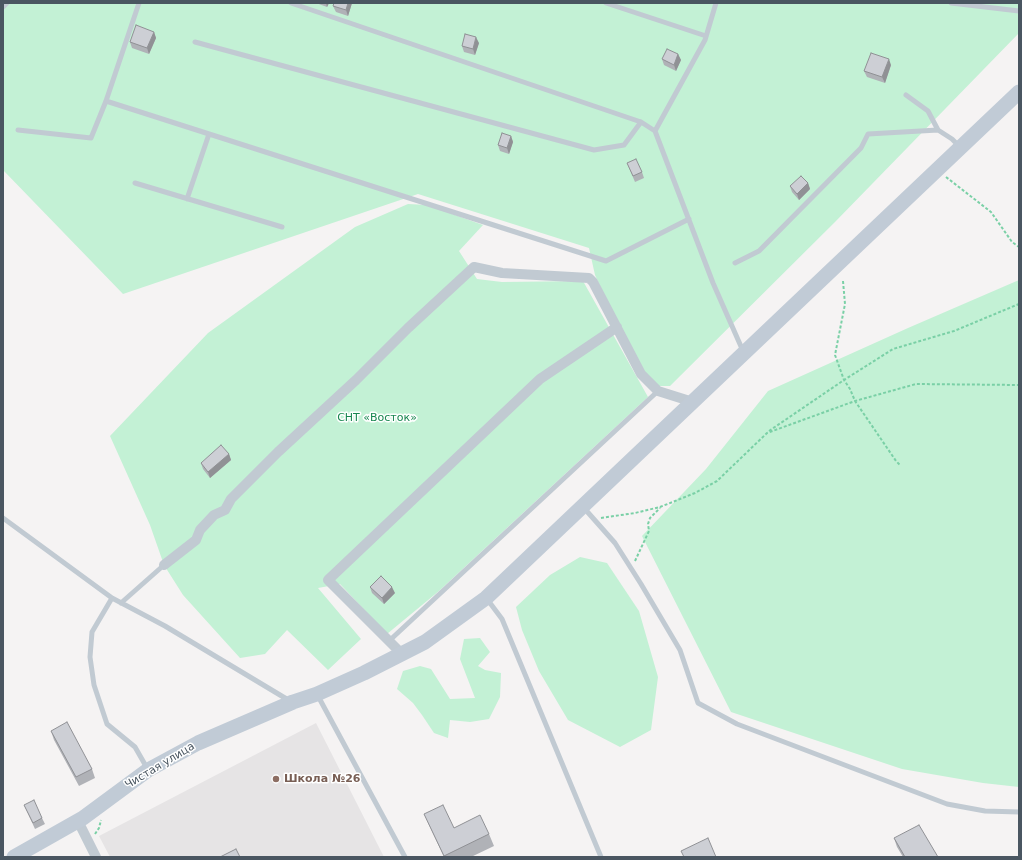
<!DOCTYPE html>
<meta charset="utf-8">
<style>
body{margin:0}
#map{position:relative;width:1022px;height:860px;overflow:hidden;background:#f5f3f3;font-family:"DejaVu Sans",sans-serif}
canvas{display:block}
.frame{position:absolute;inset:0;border:4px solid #4a5661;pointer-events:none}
</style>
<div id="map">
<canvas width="1022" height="860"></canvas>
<div class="frame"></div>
</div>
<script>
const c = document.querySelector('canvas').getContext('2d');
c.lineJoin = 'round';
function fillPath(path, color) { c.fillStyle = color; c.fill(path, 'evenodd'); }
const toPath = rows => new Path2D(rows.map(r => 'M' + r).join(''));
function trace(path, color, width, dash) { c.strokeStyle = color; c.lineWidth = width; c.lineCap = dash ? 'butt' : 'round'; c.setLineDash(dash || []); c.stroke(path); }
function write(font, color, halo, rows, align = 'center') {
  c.font = font + ' "DejaVu Sans",sans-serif'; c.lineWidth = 3; c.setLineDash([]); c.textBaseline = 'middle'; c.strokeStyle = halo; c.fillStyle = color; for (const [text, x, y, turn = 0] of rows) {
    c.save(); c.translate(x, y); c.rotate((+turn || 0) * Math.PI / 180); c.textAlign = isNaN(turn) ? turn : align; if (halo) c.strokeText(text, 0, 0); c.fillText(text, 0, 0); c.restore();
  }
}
const education = toPath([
 [316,723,384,857,110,857,99,836]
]);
const green = toPath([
 [3,3,1019,3,1019,33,835,222,670,386,655,386,639,369,595,275,589,248,418,194,123,294,3,170],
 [408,204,427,205,483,225,459,251,477,279,502,282,583,281,648,397,439,591,387,634,340,584,318,588,361,639,328,670,287,630,265,654,240,658,183,595,164,565,150,525,110,436,208,333,355,227],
 [1019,280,1019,787,983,783,902,769,731,712,642,536,706,469,768,391,908,328],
 [580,557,607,563,639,611,658,677,651,730,620,747,568,720,539,671,522,630,516,607,550,575],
 [480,638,490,652,478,666,485,670,501,673,500,697,489,719,470,722,450,720,448,738,434,733,422,715,413,703,397,689,403,671,420,666,431,669,450,699,475,698,460,659,464,639]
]);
const path = toPath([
 [946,177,991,212,1012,242,1019,247],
 [843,281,845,304,835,355,844,380,850,389,855,401,896,461,900,465],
 [769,431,844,380,893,349,954,331,1019,304],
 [601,518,635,513,660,507,695,493,717,481,767,433,855,401,916,384,1019,385],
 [635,561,649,531,648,524,650,518,660,508],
 [95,834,99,828,101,820]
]);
const lane = toPath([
 [291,3,641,122,655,131,705,40,716,3],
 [606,3,706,36],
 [951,3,1019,11],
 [3,7,7,3],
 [195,42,594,150,624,145,641,122],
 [906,95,928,111,938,130],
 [106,101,606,261,689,219],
 [18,130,91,138,106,101,139,3],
 [655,131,713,283,743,351],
 [135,183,282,227],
 [187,199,209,134],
 [735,263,759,251,861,148,868,134,938,130,952,139,960,147],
 [584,508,615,543,641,584,680,650,698,703,737,724,947,804,985,811,1019,812],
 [3,518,112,598,165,626,290,701],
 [112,598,92,632,90,657,94,685,107,724,135,747,147,768],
 [487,599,502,619,601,857],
 [121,603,164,565],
 [389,641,658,391],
 [318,696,405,857]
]);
const street = toPath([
 [164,565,196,540,200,530,214,515,225,510,231,499,278,452,356,380,408,328,474,267,502,273,589,278,593,282,641,374,658,391,693,402],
 [402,654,328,580,540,379,617,327],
 [78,821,96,857]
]);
const secondary = toPath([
 [14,857,83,818,148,770,198,743,293,702,317,694,364,673,425,642,486,598,1019,92]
]);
const wall = toPath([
 [316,3,329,3,327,7],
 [352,3,348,16,336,12,333,6],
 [154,32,156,38,149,54,132,48,130,42],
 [479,43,475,55,464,52,462,46],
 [678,54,681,60,676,71,664,65,662,59],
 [891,65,885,83,867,77,864,71],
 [511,136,513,142,509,154,500,151,498,145],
 [627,163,642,172,644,178,635,182],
 [808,183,810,189,799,200,792,192,790,186],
 [229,454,231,460,210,478,203,469,201,463],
 [370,587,395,593,384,604,372,593],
 [51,731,92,769,95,778,79,786,54,740],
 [24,805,42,818,45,824,35,829],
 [424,814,454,828,489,834,494,846,471,857,444,857,429,825],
 [894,838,938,857,903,857,897,847]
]);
const shadedWall = toPath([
 [326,3,329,3,327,7],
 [348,3,352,3,348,16,346,10],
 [154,32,156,38,149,54,147,48],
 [476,37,479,43,475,55,473,49],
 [678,54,681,60,676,71,674,65],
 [889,59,891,65,885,83,882,77],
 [511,136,513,142,509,154,507,148],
 [808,183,810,189,799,200,797,194],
 [229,454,231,460,210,478,208,472],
 [392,587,395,593,384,604,382,598]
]);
const building = toPath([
 [334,3,348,3,346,10,333,6,334,3],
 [136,25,154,32,147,48,130,42,136,25],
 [465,34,476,37,473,49,462,46,465,34],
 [667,49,678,54,674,65,662,59,667,49],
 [871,53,889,59,882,77,864,71,871,53],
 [502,133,511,136,507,148,498,145,502,133],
 [636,159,642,172,633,176,627,163,636,159],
 [801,176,808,183,797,194,790,186,801,176],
 [221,445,229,454,208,472,201,463,221,445],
 [381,576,392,587,382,598,370,587,381,576],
 [67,722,92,769,76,777,51,731,67,722],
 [34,800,42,818,33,823,24,805,34,800],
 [443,805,454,828,480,815,489,834,444,856,424,814,443,805],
 [919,825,938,857,905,857,894,838,919,825],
 [708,838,716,857,684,857,681,851,708,838],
 [236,849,240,857,220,857,236,849]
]);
const markers = [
 [276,779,4,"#8d6e63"]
];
const parkNames = [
 ["СНТ «Восток»",377,418]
];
const streetNames = [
 ["Чистая улица",160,766,-31]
];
const educationNames = [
 ["Школа №26",284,779]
];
fillPath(education, '#e6e4e5');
fillPath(green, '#c3f1d5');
trace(path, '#7ad0a6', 2, [3, 2]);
trace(lane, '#c1cad2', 5);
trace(street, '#c1cad2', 10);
trace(secondary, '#c1cbd6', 15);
fillPath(wall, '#b0b2b7');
fillPath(shadedWall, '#909195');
fillPath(building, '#cdcfd5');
trace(building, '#909195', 1);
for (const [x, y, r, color] of markers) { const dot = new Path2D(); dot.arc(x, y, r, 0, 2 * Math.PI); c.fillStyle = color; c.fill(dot); trace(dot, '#fff', 1.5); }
write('11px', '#17864f', '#fff', parkNames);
write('11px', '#4a5661', '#fff', streetNames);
write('bold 11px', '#785e54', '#fff', educationNames, 'left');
</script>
